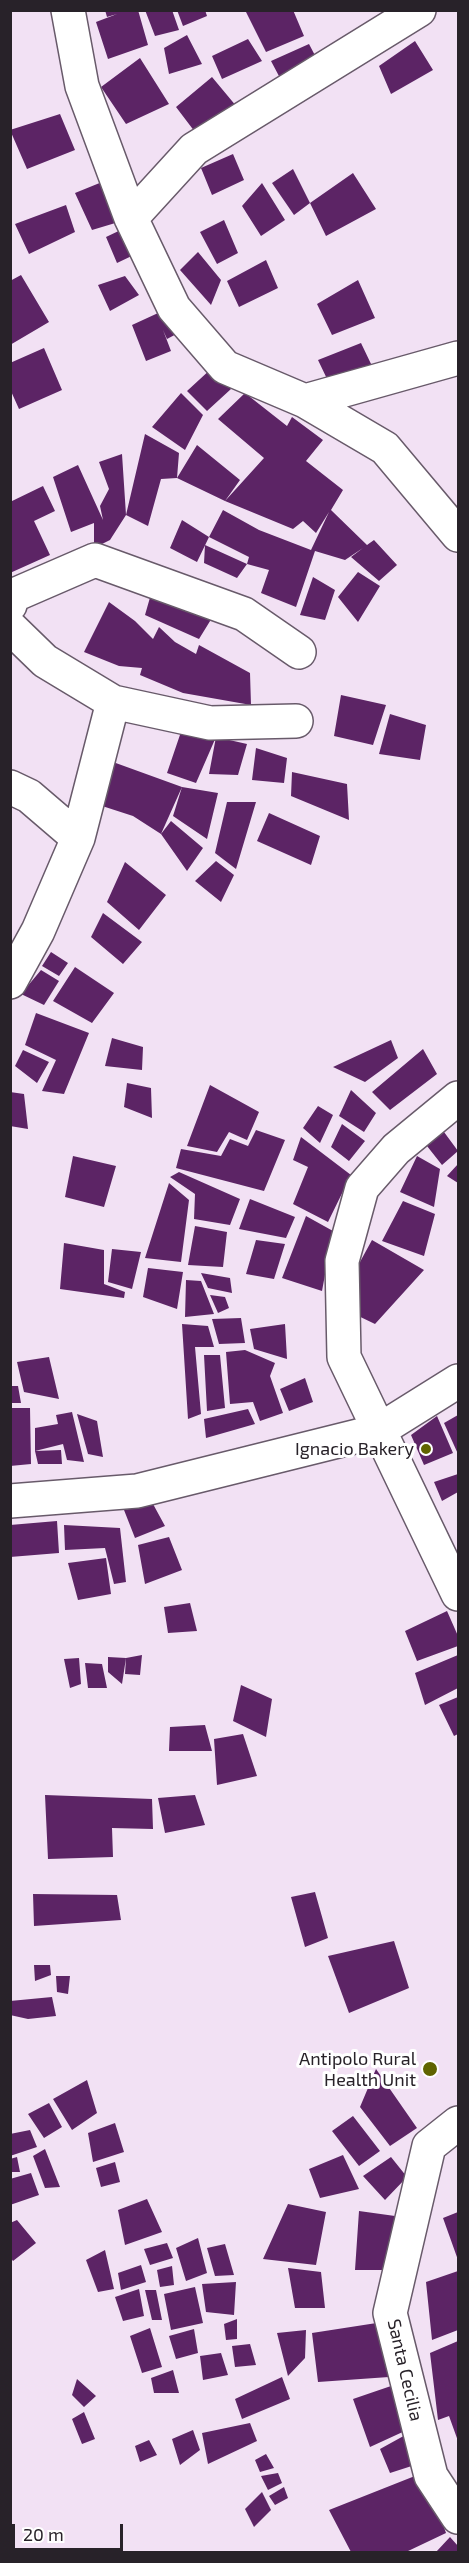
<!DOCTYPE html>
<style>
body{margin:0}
#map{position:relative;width:469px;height:2563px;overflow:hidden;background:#f2e1f4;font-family:"Exo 2",sans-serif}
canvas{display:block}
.frame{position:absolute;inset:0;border:12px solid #282229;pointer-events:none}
.scale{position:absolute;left:12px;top:2524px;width:111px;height:27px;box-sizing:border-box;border:3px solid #282229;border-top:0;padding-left:8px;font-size:18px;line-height:21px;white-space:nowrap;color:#282229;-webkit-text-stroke:4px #fff;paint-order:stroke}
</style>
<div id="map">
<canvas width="469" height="2563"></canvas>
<div class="frame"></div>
<div class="scale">20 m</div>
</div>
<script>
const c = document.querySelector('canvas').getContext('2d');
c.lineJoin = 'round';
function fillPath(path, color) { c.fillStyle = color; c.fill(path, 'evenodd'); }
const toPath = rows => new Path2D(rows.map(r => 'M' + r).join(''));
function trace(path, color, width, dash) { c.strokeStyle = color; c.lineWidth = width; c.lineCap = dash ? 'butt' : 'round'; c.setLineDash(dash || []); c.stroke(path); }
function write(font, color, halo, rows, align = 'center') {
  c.font = font + ' "Exo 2",sans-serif'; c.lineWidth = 6; c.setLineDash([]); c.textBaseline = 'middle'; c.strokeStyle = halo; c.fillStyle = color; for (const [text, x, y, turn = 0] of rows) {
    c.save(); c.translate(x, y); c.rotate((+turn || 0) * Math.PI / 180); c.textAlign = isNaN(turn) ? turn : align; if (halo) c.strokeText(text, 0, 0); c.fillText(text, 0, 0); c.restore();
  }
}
const building = toPath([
 [105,10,138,10,148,45,108,59,96,22,117,14,107,17],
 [145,10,172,10,179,30,155,36],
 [177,10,205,10,207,16,183,26],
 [245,10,293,10,304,36,266,52],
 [187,35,202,64,169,74,164,48],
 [248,39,262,61,222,79,212,56],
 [415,41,433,70,391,94,379,66],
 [309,44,319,63,280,78,271,61],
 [140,58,169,104,126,124,101,87],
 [212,77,237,107,195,132,176,107],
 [60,114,75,150,27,169,10,130],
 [233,154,244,180,212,195,201,168],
 [293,169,310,203,294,215,272,183],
 [353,173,376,209,326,236,310,203],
 [107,180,122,221,92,230,75,193],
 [262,183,285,220,261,236,242,206],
 [66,205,75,232,29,254,15,224],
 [224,220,238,253,217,264,200,232],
 [127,227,140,252,117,263,106,237],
 [198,252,221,280,211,305,180,270],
 [266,260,278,288,239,307,227,281],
 [21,275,49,322,10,345,10,281],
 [125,276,139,295,110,311,98,285],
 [358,280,375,318,332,335,317,304],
 [169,308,182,331,167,339,163,330,171,351,146,361,132,325],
 [361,343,372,366,329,383,318,360],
 [44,348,62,390,19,409,10,389,10,363],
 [212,368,231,389,207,411,187,391],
 [181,393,203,415,185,450,152,427],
 [245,393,287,426,292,417,323,440,306,461,343,490,331,510,367,545,374,540,397,565,379,581,351,557,363,548,345,560,315,551,296,607,261,593,269,570,247,564,249,557,209,537,223,510,259,530,311,550,329,512,316,533,303,521,293,529,225,501,264,458,218,419],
 [145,434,179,453,177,478,161,479,148,526,126,515,110,540,94,548,94,523,71,532,53,477,78,465,103,520,100,506,109,489,99,462,122,454,126,515],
 [197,445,240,480,225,501,177,478],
 [43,486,55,511,34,521,50,555,10,573,10,502],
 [182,520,209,537,197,562,170,548],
 [205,545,247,564,237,578,204,563],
 [358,572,380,586,358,622,338,597],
 [313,577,335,590,325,620,300,615],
 [153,587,215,613,199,639,145,615],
 [109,602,135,621,153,639,159,627,175,642,196,654,199,645,250,673,251,705,183,693,140,675,142,668,119,666,84,652],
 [341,695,386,705,373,745,334,736],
 [390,714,426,725,420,760,379,754],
 [183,726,216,737,196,783,167,773],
 [216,737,247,744,238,775,209,774],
 [256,748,287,758,284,783,252,780],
 [113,762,182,787,161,834,171,821,203,848,187,871,161,834,133,816,96,804],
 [292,772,347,784,349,820,291,796],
 [182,787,218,793,207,839,173,816],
 [227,802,256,802,236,869,215,853],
 [269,813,320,836,311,865,257,841],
 [216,861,234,875,221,902,195,881],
 [125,862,166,895,139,930,107,902],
 [103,913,142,942,123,964,91,937],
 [51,952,68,963,59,976,42,966],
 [75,967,114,993,92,1023,53,1001],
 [41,970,59,981,44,1005,21,994],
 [36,1013,89,1033,64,1094,42,1091,56,1060,25,1045],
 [112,1038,143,1047,142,1070,105,1066],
 [391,1040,398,1058,365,1082,333,1067],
 [423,1049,437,1074,390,1110,372,1092],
 [23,1050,49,1062,37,1083,15,1066],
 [127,1083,151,1088,152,1118,124,1107],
 [210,1085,259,1112,247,1140,229,1132,217,1152,187,1146],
 [351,1090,376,1113,364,1132,339,1116],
 [10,1092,24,1094,28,1129,10,1126],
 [318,1106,333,1115,320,1143,303,1128],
 [342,1124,365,1141,349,1161,331,1147],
 [256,1130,285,1140,264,1191,176,1168,181,1149,221,1156,230,1139,248,1146],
 [444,1132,458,1151,442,1165,427,1146],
 [301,1137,351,1175,328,1222,293,1204,308,1167,293,1160],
 [73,1156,116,1166,104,1207,65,1197],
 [417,1156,440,1169,434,1207,400,1192],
 [458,1164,458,1183,447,1176],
 [179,1172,240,1199,230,1225,194,1219,195,1194,170,1177],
 [169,1183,189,1200,181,1262,145,1258],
 [250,1199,295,1217,286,1238,239,1229],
 [403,1201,435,1214,424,1256,382,1241],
 [306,1216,333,1231,322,1291,282,1278],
 [195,1226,227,1232,223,1267,188,1265],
 [256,1240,285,1244,274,1279,246,1274],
 [372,1240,424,1270,375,1324,350,1312,355,1271],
 [64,1243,104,1250,104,1284,125,1292,124,1298,60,1289],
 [112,1249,141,1252,132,1289,108,1282],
 [148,1268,183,1272,177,1309,143,1297],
 [201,1273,230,1278,232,1293,208,1288],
 [186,1280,201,1281,214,1314,185,1317],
 [210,1295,225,1297,229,1308,218,1313],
 [241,1318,245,1343,219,1344,212,1319],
 [182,1324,208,1326,214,1347,195,1347,201,1414,188,1419],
 [285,1324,287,1359,254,1349,250,1329],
 [245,1350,275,1363,270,1376,283,1413,260,1421,253,1402,230,1404,226,1352],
 [204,1355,220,1355,225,1408,207,1411],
 [49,1357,59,1399,24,1392,17,1362],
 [305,1378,313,1402,289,1411,280,1389],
 [10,1386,18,1386,21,1403,10,1403],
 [10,1408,30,1408,31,1464,10,1466],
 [248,1409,255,1424,206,1438,204,1419],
 [72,1412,84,1462,67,1460,63,1444,35,1451,61,1450,62,1464,38,1464,35,1451,35,1428,58,1424,56,1415],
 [77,1414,97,1421,103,1457,88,1454],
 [458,1415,458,1454,444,1423],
 [437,1416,453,1453,424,1465,411,1435],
 [458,1474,458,1492,442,1501,434,1482],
 [153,1504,165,1526,135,1538,124,1510],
 [57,1521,59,1553,10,1557,10,1525],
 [64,1525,120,1528,126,1582,114,1584,105,1548,65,1550],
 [169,1537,182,1570,145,1584,138,1545],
 [106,1558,111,1594,78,1600,68,1563],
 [190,1603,197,1631,168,1633,164,1607],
 [447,1611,458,1636,458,1646,417,1661,405,1631],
 [142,1655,140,1675,125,1674,126,1658],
 [458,1655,458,1688,425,1705,415,1673],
 [108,1657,126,1658,122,1684,108,1672],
 [79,1658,81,1684,70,1688,64,1659],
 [85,1663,102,1664,107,1688,88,1688],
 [241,1685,272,1699,266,1737,233,1721],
 [458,1697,458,1734,454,1736,439,1705],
 [205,1725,212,1751,169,1751,170,1727],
 [243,1734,257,1776,217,1785,214,1739],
 [45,1795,152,1799,153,1829,112,1828,113,1857,48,1859],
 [195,1795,205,1825,165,1833,158,1798],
 [315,1892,328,1938,305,1947,291,1897],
 [33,1894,117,1895,121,1920,34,1926],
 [394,1941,409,1988,349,2013,328,1956],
 [34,1965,50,1965,51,1975,35,1981],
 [56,1976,70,1976,68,1994,57,1992],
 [52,1997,56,2016,28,2019,10,2015,10,2001],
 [376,2069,417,2128,390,2146,360,2107],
 [87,2080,97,2113,72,2130,53,2099],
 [49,2103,62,2127,44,2138,28,2114],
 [353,2116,380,2151,359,2166,332,2131],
 [115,2123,124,2152,93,2162,88,2133],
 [30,2130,37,2147,10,2156,10,2134],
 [45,2149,60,2187,45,2188,33,2156],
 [343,2155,359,2189,320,2198,309,2169],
 [17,2157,20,2172,10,2172,10,2159],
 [391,2157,407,2177,385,2200,363,2176],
 [115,2162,120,2182,101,2187,96,2168],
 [31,2173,39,2195,10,2205,10,2179],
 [147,2199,162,2232,125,2245,118,2210],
 [288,2204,326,2212,316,2265,263,2259],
 [359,2211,395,2216,386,2270,355,2270],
 [458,2212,458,2260,443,2218],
 [17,2220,36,2243,13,2261,10,2257,10,2223],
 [198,2238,207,2273,186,2281,176,2248],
 [167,2243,173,2258,150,2265,144,2249],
 [225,2244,234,2275,215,2276,207,2248],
 [105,2250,114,2289,98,2292,86,2260],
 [141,2265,146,2282,121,2290,118,2273],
 [172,2266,174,2285,160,2287,157,2270],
 [288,2268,321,2272,325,2308,295,2308],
 [458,2271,458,2330,432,2340,426,2282],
 [236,2282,234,2315,206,2312,202,2284],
 [195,2287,203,2323,171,2330,164,2294],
 [139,2289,144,2316,123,2321,115,2297],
 [145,2290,156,2290,162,2320,152,2320],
 [237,2319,237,2339,226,2340,224,2324],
 [383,2322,389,2377,318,2382,312,2333],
 [150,2328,162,2367,142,2373,130,2336],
 [194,2329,198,2353,176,2359,169,2336],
 [306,2330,305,2358,288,2376,277,2333],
 [458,2341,458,2441,449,2416,438,2420,430,2353],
 [250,2344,256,2365,235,2367,232,2346],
 [221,2353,228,2375,203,2380,200,2356],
 [173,2370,179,2393,154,2393,151,2378],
 [282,2377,290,2399,242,2419,235,2399],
 [77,2379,96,2396,84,2407,72,2395],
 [391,2386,407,2430,370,2447,353,2399],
 [84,2412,95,2439,82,2444,72,2419],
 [250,2423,257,2441,208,2464,202,2433],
 [193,2430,200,2450,180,2465,172,2439],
 [409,2433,421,2463,390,2473,380,2449],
 [149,2440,157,2455,140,2462,135,2446],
 [266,2454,274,2468,260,2472,255,2460],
 [425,2472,446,2533,406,2552,351,2552,329,2510],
 [278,2473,282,2483,268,2490,261,2476],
 [284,2487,288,2498,275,2505,269,2496],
 [262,2492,271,2510,254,2527,245,2509],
 [450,2537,458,2546,458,2552,436,2552]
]);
const minor = toPath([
 [68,10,82,86,131,218,174,308,225,367,305,401,385,448,458,535],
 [131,218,194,149,419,10],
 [305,401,458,358],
 [10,605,12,596,95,560,244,614,299,652],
 [10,627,45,661,113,702,210,723,296,721],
 [10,787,29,796,78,838],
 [10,982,38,931,78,838,113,702],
 [458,1098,396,1149,362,1188,342,1261,344,1357,458,1594],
 [10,1501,137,1491,378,1431,458,1381],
 [458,2123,429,2146,390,2313,431,2476,458,2517]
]);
const markers = [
 [426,1449,6,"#606400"],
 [430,2069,8,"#606400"]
];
const poiNames = [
 ["Ignacio Bakery",414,1449],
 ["Antipolo Rural",416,2059],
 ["Health Unit",416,2080]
];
const streetNames = [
 ["Santa Cecilia",405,2370,77]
];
fillPath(building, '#5c2465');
trace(minor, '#685a6a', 36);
trace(minor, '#fff', 33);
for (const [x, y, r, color] of markers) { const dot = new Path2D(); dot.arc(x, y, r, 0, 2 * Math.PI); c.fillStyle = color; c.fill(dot); trace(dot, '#fff', 2); }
write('18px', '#282229', '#fff', poiNames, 'right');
write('18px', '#282229', '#fff', streetNames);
</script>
